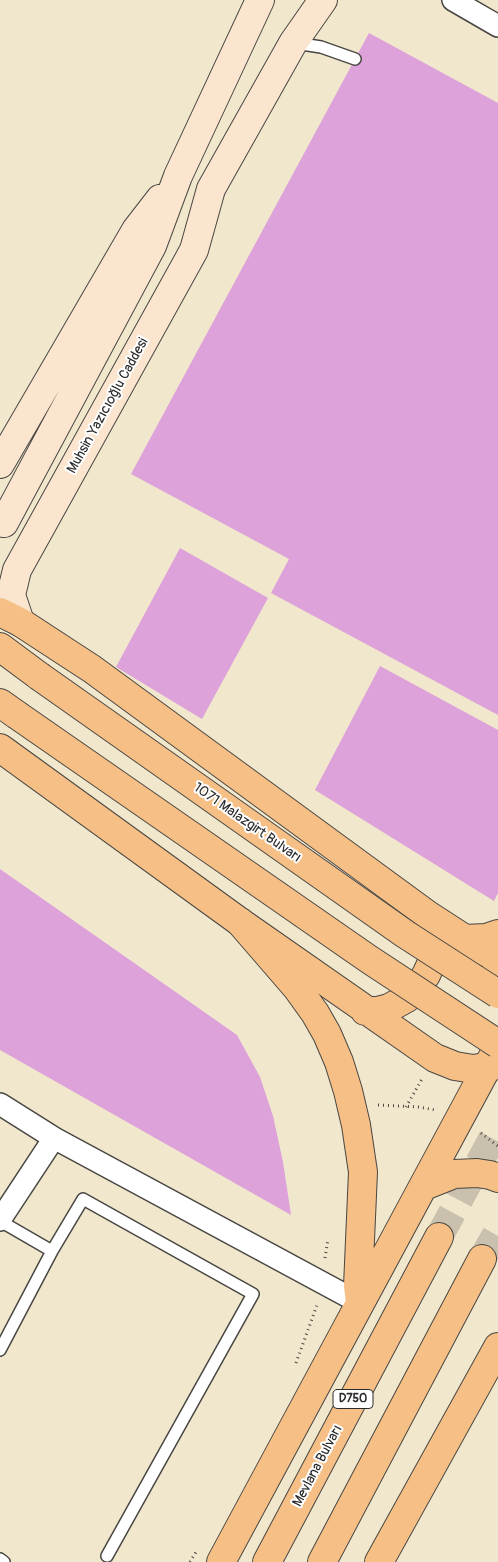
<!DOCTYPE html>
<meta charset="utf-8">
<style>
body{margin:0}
canvas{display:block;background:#f1e7cd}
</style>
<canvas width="498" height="1562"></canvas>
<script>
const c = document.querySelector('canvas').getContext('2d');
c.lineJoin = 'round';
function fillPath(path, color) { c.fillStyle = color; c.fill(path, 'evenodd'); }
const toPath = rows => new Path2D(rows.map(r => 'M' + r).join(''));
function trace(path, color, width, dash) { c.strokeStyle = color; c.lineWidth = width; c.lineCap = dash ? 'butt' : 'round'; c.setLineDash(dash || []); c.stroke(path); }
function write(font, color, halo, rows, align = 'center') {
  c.font = font + ' Pangolin,sans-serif'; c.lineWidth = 4; c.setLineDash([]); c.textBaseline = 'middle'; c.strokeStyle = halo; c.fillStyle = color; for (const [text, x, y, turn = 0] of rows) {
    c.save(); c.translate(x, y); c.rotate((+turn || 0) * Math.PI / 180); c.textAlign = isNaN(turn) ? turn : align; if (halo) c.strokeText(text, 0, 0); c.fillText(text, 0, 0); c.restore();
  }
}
const building = toPath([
 [369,33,498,103,498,715,271,593,289,559,131,474],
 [180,548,268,598,202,719,116,667],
 [380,666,498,730,498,893,494,901,315,790],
 [0,869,237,1035,260,1077,273,1116,283,1162,291,1215,0,1050]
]);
const trunkTunnel = toPath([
 [439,1237,498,1128],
 [482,1259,498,1231]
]);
const path = toPath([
 [378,1105,418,1107,436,1110],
 [406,1107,422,1079],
 [481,1133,498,1146],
 [325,1258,328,1239],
 [296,1363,317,1305],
 [190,1562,196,1552]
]);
const service = toPath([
 [295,43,321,47,355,59],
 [0,1221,52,1251,83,1199,253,1294,107,1556],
 [0,1350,52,1251],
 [0,1559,4,1562]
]);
const minor = toPath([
 [453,0,498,26],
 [0,1104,54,1138,0,1220],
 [54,1138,360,1303]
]);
const secondary = toPath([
 [0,464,136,230,160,199],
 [4,523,152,246,178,176,260,0],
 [20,622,11,595,17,570,188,261,194,250,211,189,293,43,323,0]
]);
const primary = toPath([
 [0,612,20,622,92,669,428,915,485,952],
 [0,647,39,676],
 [0,703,17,715],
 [0,748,240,922,435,1058,455,1066,473,1069,498,1065],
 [365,1011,377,1011,389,1008,407,998,418,987,426,975,432,962,434,948,432,931]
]);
const trunk = toPath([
 [240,922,297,988,315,1013,327,1034,339,1062,348,1091,356,1125,363,1172,358,1286,360,1302],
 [464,939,486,938,498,934],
 [494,958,498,962],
 [424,1186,454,1174,477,1173,490,1175,498,1178],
 [221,1562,498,1047],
 [267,1562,439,1237],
 [322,1562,482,1259],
 [379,1562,498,1347]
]);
const primaryBridge = toPath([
 [39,676,405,934,498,994],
 [17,715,370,960,498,1044]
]);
const shields = [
 [353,1399,40]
];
const shieldNames = [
 ["D750",353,1399]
];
const streetNames = [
 ["Muhsin Yazıcıoğlu Caddesi",108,406,-61],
 ["1071 Malazgirt Bulvarı",247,823,35],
 ["Mevlana Bulvarı",318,1466,-62]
];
fillPath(building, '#dca2d9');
trace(trunkTunnel, '#c9c1ad', 28, [28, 14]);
trace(service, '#494743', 14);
trace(minor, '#494743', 24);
trace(secondary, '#494743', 30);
trace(primary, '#494743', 30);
trace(trunk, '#494743', 30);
trace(path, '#494743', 3, [1, 4]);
trace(service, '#fff', 11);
trace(minor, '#fff', 21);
trace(secondary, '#fbe5cf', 28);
trace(primary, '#f5bf86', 28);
trace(trunk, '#f5bf86', 28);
trace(primaryBridge, '#494743', 30, []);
trace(primaryBridge, '#f5bf86', 28);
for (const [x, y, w] of shields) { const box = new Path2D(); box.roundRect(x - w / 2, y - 9.5, w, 19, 4); c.fillStyle = '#fff'; c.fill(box); trace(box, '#2b2b2b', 1); }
write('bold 12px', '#2b2b2b', null, shieldNames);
write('14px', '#2b2b2b', '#fff', streetNames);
</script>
